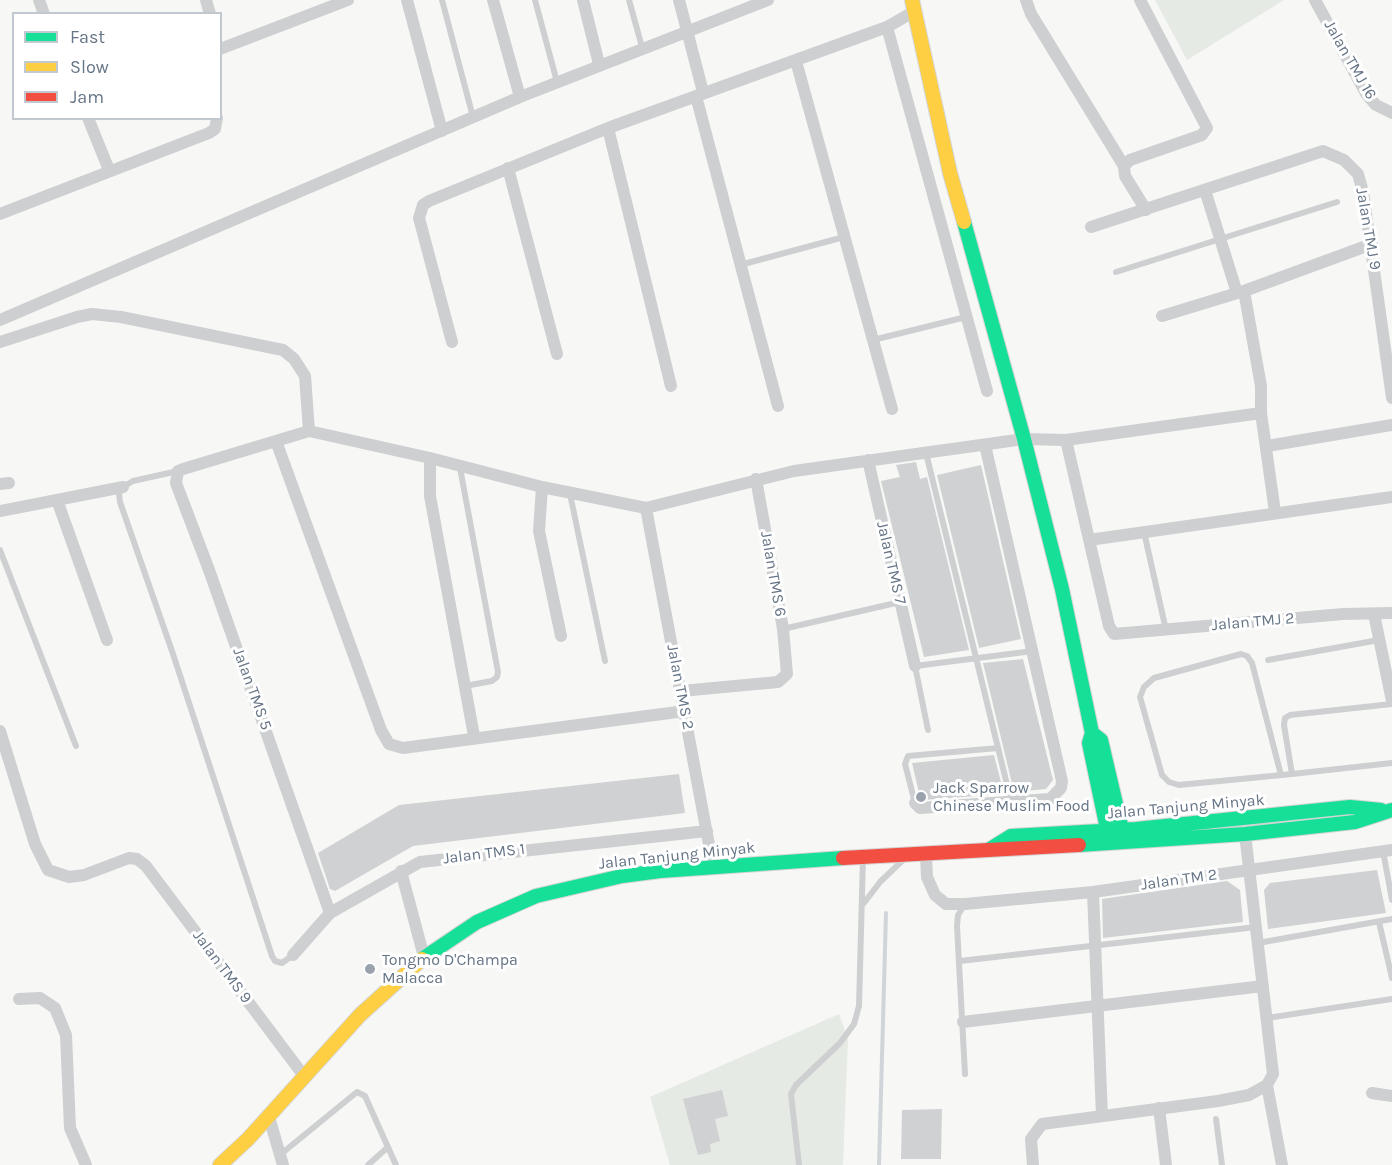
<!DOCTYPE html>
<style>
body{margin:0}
#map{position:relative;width:1392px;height:1165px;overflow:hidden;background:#f7f7f6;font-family:Karla,sans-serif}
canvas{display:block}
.legend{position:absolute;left:12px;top:12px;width:210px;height:108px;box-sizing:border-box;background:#fff;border:2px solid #c2c8cf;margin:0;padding:8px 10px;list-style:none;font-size:18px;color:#667586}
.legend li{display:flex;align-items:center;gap:12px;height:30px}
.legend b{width:30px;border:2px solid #c2c8cf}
</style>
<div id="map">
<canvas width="1392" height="1165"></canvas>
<ul class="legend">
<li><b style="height:8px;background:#16e098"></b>Fast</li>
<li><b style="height:8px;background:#ffcf43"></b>Slow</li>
<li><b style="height:8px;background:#f24e42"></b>Jam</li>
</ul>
</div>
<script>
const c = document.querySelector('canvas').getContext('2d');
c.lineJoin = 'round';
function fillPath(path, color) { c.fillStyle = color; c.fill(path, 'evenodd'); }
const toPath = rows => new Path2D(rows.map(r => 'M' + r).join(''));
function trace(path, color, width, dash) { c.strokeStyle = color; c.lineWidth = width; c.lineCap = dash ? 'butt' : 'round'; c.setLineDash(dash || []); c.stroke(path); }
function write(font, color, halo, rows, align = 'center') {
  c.font = font + ' Karla,sans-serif'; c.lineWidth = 6; c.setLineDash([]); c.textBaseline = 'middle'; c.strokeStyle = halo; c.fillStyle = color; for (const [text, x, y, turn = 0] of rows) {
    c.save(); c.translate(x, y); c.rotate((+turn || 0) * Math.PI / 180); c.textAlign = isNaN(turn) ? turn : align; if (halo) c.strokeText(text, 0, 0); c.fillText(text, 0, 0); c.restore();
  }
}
const green = toPath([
 [1155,0,1284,0,1187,60],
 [839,1014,848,1039,843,1165,670,1165,650,1097]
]);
const stream = toPath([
 [879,1165,886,913]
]);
const building = toPath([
 [916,462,920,479,927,477,969,650,924,657,881,481,900,477,896,465],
 [981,465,1021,639,979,648,937,475],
 [1023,659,1053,780,1046,789,1014,792,983,663],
 [994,755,1004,794,923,800,920,797,912,763],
 [679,774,685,813,413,846,335,891,330,889,318,853,399,805],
 [1377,870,1386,913,1268,929,1264,890,1270,883],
 [1227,881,1240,890,1243,922,1103,938,1102,899],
 [722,1090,728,1116,715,1119,720,1141,710,1144,711,1152,698,1155,683,1099],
 [942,1109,941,1159,901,1159,902,1110]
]);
const lane = toPath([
 [442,0,473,117],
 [535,0,557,82],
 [629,0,642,47],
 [740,265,844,237],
 [1116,272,1337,202],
 [873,340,966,317],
 [926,453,1011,801],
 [460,468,498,672,497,677,492,681,465,686],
 [178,471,133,481,123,487,119,493,120,502,172,651,272,956,275,961,282,963,293,955],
 [570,494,605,661],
 [1144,532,1166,630],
 [0,550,76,746],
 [783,629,900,602],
 [1268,660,1379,640],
 [928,730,915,666,1033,651],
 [1292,774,1284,725,1285,718,1290,715,1392,704],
 [1281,775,1252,663,1247,656,1241,654,1154,678,1144,687,1140,697,1162,775,1169,782,1179,785,1292,774,1392,763],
 [915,803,905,764,908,756,998,748],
 [1383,851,1392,900],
 [864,903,880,882,903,860],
 [1379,922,1392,978],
 [1258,943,1392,919],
 [960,961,1256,927],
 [1267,1018,1392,999],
 [965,1074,957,926,958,915,965,904],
 [1216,1119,1222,1165],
 [281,1154,357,1092,365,1096,396,1165],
 [368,1165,388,1147],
 [799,1165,791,1094,796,1085,840,1043,854,1024,859,1006,863,857]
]);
const street = toPath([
 [39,0,44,14],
 [206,0,210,14],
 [407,0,442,131],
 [493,0,520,97],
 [583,0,599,64],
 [679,0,703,92],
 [1026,0,1031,14,1124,166],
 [1140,0,1207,128,1202,135,1130,160,1124,166,1125,176,1146,210],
 [1315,0,1367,95,1376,105,1392,113],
 [887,27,987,391],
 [220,49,348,0],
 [796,61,892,409],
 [696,96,778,406],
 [88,118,109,170],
 [608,128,671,386],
 [508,168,557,354],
 [1205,190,1237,293],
 [0,214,209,133,215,129,217,118],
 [1091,227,1323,151,1344,160,1358,174,1363,192,1392,398],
 [1244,291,1261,386,1261,413,1275,512],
 [1162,316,1244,291,1372,244],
 [0,320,520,97,768,0],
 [0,342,77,317,92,314,121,317,283,350,294,359,305,376,309,431],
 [452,342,419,218,423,205,429,201,608,128,887,27,915,11],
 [1066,440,1109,626,1114,634,1343,614,1392,613],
 [276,441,381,730,389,744,403,748,685,711],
 [1267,446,1392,425],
 [430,458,430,496,474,736],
 [868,460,915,666],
 [0,484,9,483],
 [542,487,539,531,561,636],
 [57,500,107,640],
 [646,508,713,866],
 [0,511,123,487],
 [1089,540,1392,497],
 [1374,614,1392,701],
 [681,691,778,682,787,674,783,629,756,479],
 [0,731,35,844,48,870,69,877,84,875,129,858,137,859,146,866,304,1076],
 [915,803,920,808,1050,799,1061,788,1062,781,985,445],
 [926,855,927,877,935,895,946,904,965,904,1093,892,1392,850],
 [401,871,424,957],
 [1093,892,1102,1116],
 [330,913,209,570,176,483,178,471,183,469,309,431,430,458,542,487,646,508,794,471,1024,439,1066,440,1261,413],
 [293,955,330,913,420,862,707,831],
 [19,999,40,998,55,1008,66,1035,70,1128,86,1165],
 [963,1022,1263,986],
 [1267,1085,1282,1165],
 [1372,1093,1392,1096],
 [1159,1108,1166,1165],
 [269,1117,283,1165],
 [1033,1165,1031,1139,1042,1124,1218,1101,1249,1095,1267,1085,1273,1074,1245,834]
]);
const fast = toPath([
 [964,222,1024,439,1062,589,1092,733,1089,743,1110,843],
 [1092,733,1101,740,1124,838],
 [1079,845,1245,834,1355,822,1392,810],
 [990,849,1011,836,1136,829,1350,807,1381,810],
 [422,959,477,922,536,896,622,876,660,871,843,858]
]);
const slow = toPath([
 [912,0,950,173,964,222],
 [220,1165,248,1139,360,1015,422,959]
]);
const jam = toPath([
 [843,858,1079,845]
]);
const markers = [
 [921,797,6,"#99a2ad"],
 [370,969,6,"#99a2ad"]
];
const streetNames = [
 ["Jalan TMJ 16",1350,60,60],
 ["Jalan TMJ 9",1368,229,80],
 ["Jalan TMS 7",891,563,77],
 ["Jalan TMS 6",773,574,80],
 ["Jalan TMJ 2",1253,622,-5],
 ["Jalan TMS 2",680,687,79],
 ["Jalan TMS 5",252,689,70],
 ["Jalan Tanjung Minyak",1186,807,-5],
 ["Jalan TMS 1",484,854,-7],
 ["Jalan Tanjung Minyak",677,856,-6],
 ["Jalan TM 2",1179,880,-8],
 ["Jalan TMS 9",222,967,53]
];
const poiNames = [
 ["Jack Sparrow",933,788],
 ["Chinese Muslim Food",933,806],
 ["Tongmo D'Champa",382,960],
 ["Malacca",382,978]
];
fillPath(green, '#e6eae4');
trace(stream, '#cfd5d9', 4);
fillPath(building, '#d0d1d2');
trace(fast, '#d3d5d5', 16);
trace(slow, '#d3d5d5', 16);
trace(jam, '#d3d5d5', 16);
trace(lane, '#cecfd1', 6);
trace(street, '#cecfd1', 12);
trace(fast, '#16e098', 14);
trace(slow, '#ffcf43', 14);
trace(jam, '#f24e42', 14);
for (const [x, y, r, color] of markers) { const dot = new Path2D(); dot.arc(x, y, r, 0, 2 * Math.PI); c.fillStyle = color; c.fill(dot); trace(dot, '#fff', 2); }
write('16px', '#667586', '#fff', streetNames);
write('16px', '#667586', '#fff', poiNames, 'left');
</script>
